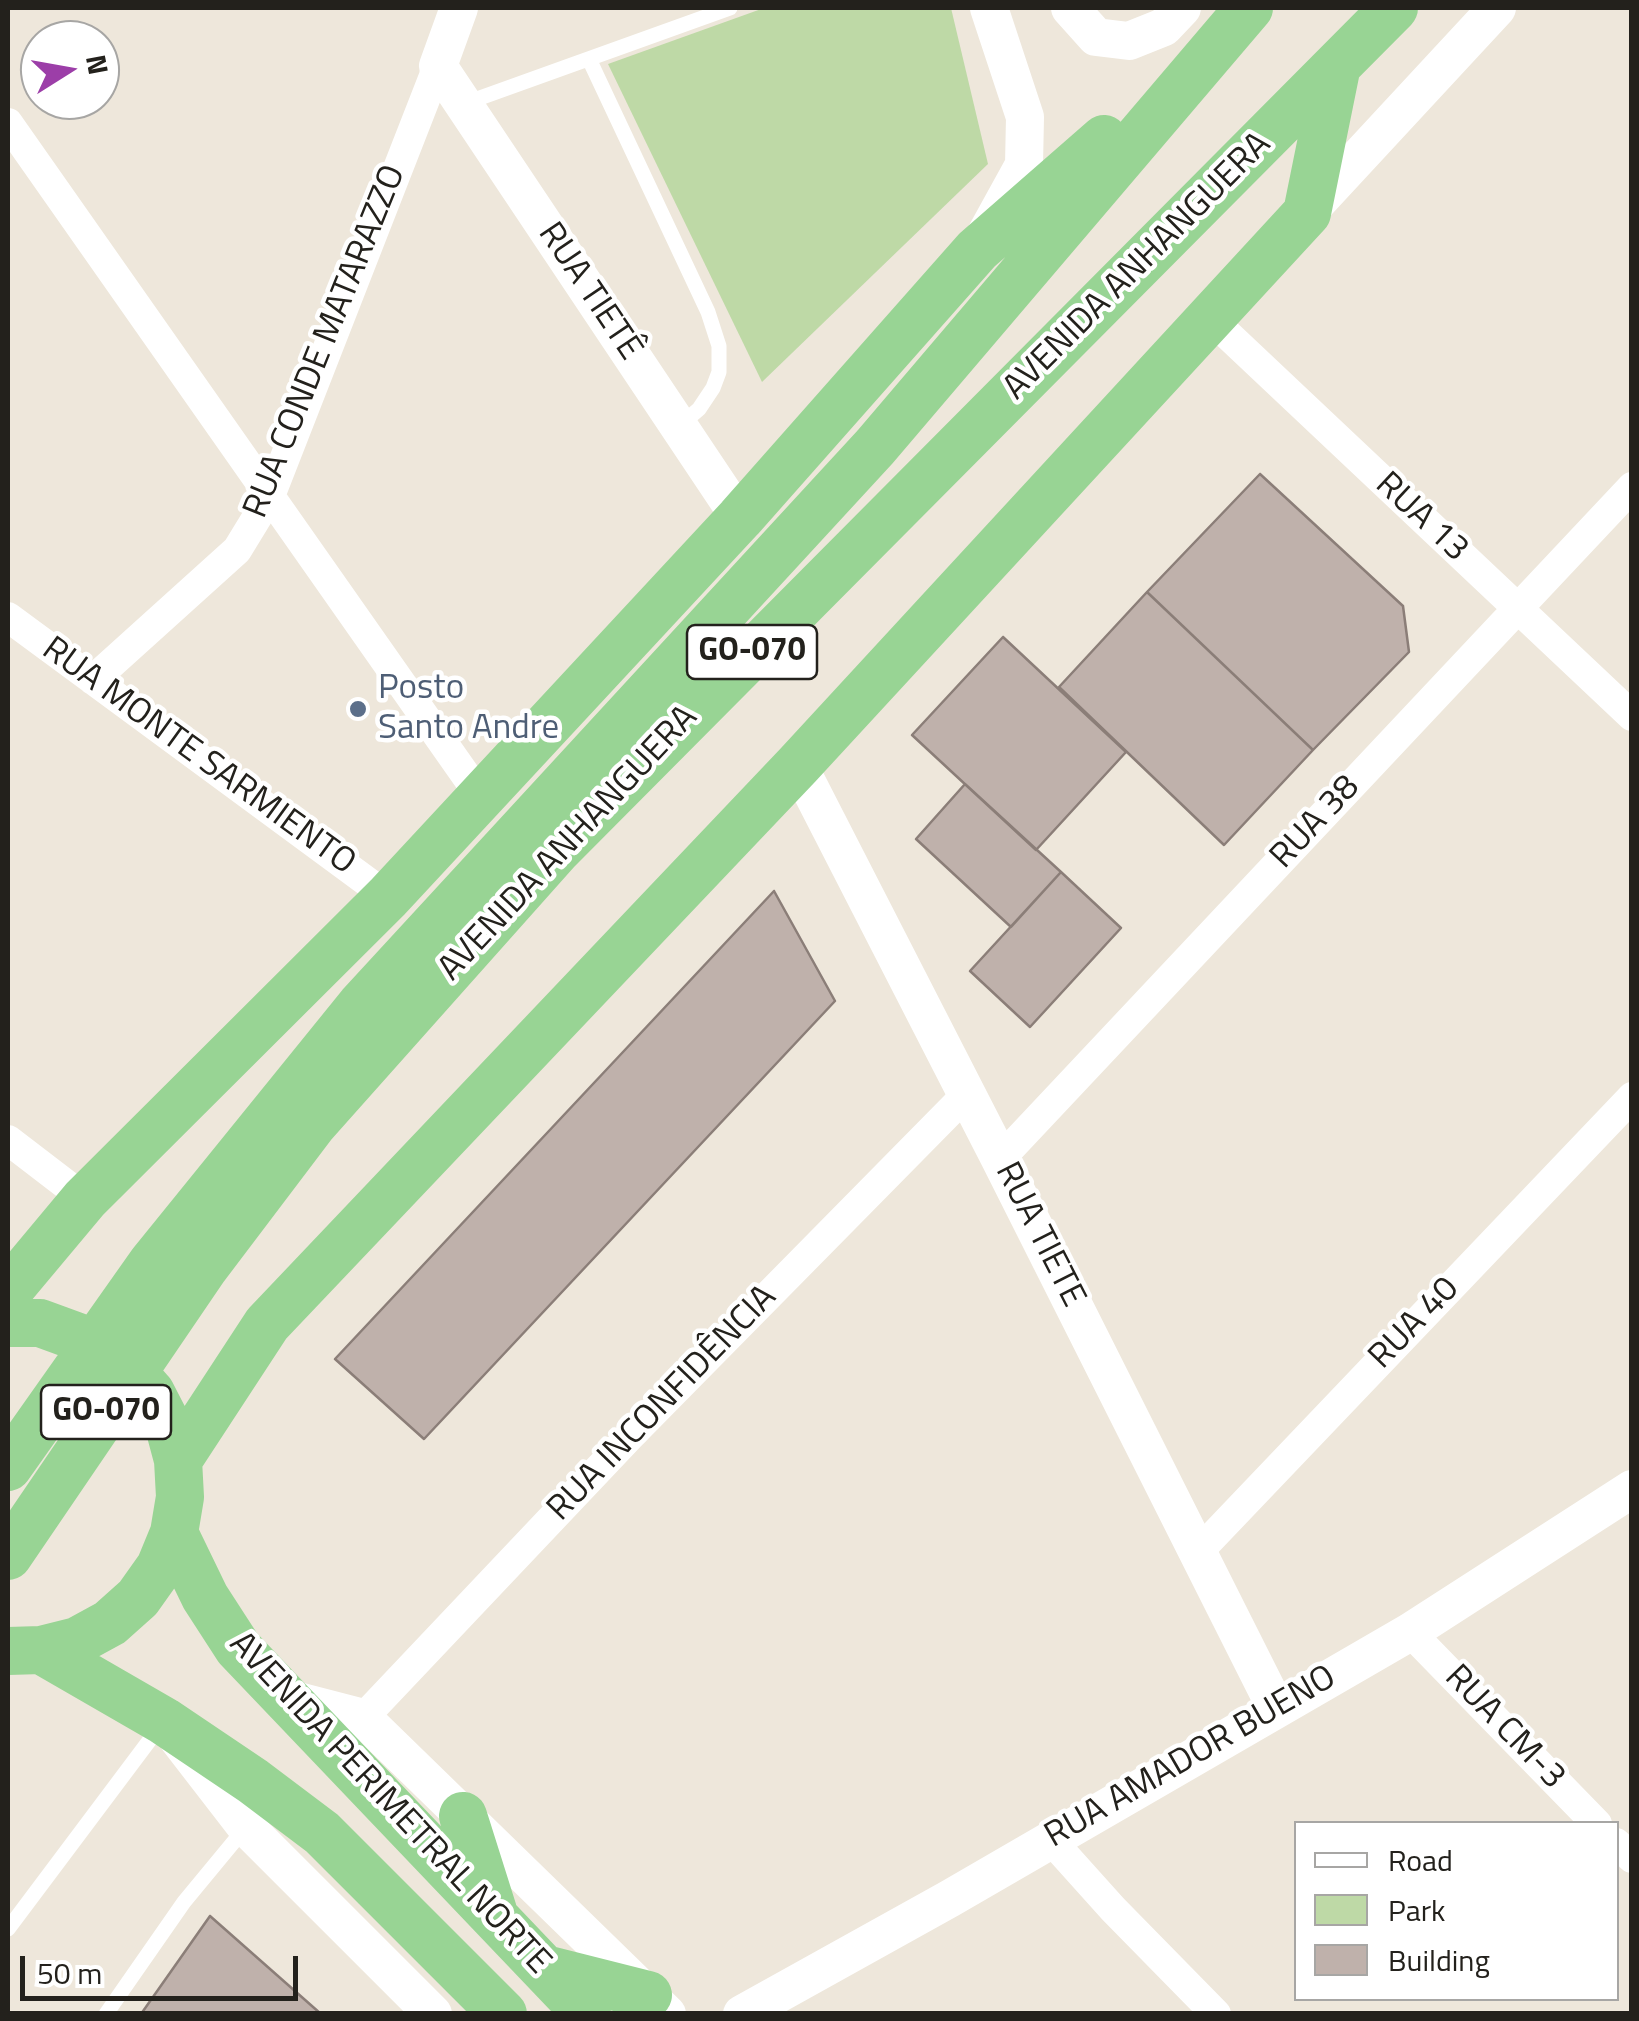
<!DOCTYPE html>
<meta charset="utf-8">
<style>
body{margin:0}
#map{position:relative;width:1639px;height:2021px;overflow:hidden;background:#eee7db;font-family:"Titillium Web",sans-serif}
canvas{display:block}
.frame{position:absolute;inset:0;border:10px solid #23211c;pointer-events:none}
.legend{position:absolute;left:1294px;top:1821px;width:325px;height:180px;box-sizing:border-box;background:#fff;border:2px solid #a7a6a4;margin:0;padding:12px 18px;list-style:none;font-size:30px;color:#23211c}
.legend li{display:flex;align-items:center;gap:20px;height:50px}
.legend b{width:50px;border:2px solid #a7a6a4}
.north{position:absolute;left:20px;top:20px;width:100px;height:100px;box-sizing:border-box;background:#fff;border:2px solid #a7a6a4;border-radius:50%;rotate:79deg;font-size:28px;font-weight:700;line-height:40px;text-align:center;color:#23211c}
.north::after{content:'';display:block;margin:auto;width:35px;height:45px;background:#9c3ea8;clip-path:polygon(50% 0,100% 100%,50% 72%,0 100%)}
.scale{position:absolute;left:20px;top:1956px;width:278px;height:45px;box-sizing:border-box;border:5px solid #23211c;border-top:0;padding-left:12px;font-size:30px;line-height:35px;white-space:nowrap;color:#23211c;-webkit-text-stroke:8px #fff;paint-order:stroke}
</style>
<div id="map">
<canvas width="1639" height="2021"></canvas>
<div class="frame"></div>
<ul class="legend">
<li><b style="height:12px;background:#fff"></b>Road</li>
<li><b style="height:28px;background:#bed9a6"></b>Park</li>
<li><b style="height:28px;background:#bfb1ab"></b>Building</li>
</ul>
<div class="north">N</div>
<div class="scale">50 m</div>
</div>
<script>
const c = document.querySelector('canvas').getContext('2d');
c.lineJoin = 'round';
function fillPath(path, color) { c.fillStyle = color; c.fill(path, 'evenodd'); }
const toPath = rows => new Path2D(rows.map(r => 'M' + r).join(''));
function trace(path, color, width, dash) { c.strokeStyle = color; c.lineWidth = width; c.lineCap = dash ? 'butt' : 'round'; c.setLineDash(dash || []); c.stroke(path); }
function write(font, color, halo, rows, align = 'center') {
  c.font = font + ' "Titillium Web",sans-serif'; c.lineWidth = 9; c.setLineDash([]); c.textBaseline = 'middle'; c.strokeStyle = halo; c.fillStyle = color; for (const [text, x, y, turn = 0] of rows) {
    c.save(); c.translate(x, y); c.rotate((+turn || 0) * Math.PI / 180); c.textAlign = isNaN(turn) ? turn : align; if (halo) c.strokeText(text, 0, 0); c.fillText(text, 0, 0); c.restore();
  }
}
const green = toPath([
 [764,8,951,8,988,164,762,382,608,64]
]);
const building = toPath([
 [1260,474,1403,606,1409,652,1313,750,1147,592,1260,474],
 [1147,592,1313,750,1224,845,1059,687,1147,592],
 [1003,637,1126,752,1036,850,912,735,1003,637],
 [965,784,1061,872,1011,927,916,839,965,784],
 [1061,872,1121,928,1030,1027,970,971,1061,872],
 [774,891,835,1001,424,1439,335,1359,774,891],
 [210,1916,321,2014,141,2014,210,1916]
]);
const service = toPath([
 [589,59,708,312,719,346,719,372,713,388,699,409,679,426],
 [463,104,730,8],
 [8,1929,161,1725],
 [106,2014,184,1902,246,1827]
]);
const minor = toPath([
 [8,123,481,797],
 [1211,319,1632,716],
 [8,617,388,897],
 [93,680,237,550,270,496,438,66],
 [8,1140,85,1199],
 [1000,1159,1632,487],
 [1198,1552,1632,1097],
 [1410,1632,1597,1824],
 [363,1718,630,1436,967,1094],
 [1051,1840,1113,1909,1216,2014],
 [1616,1843,1632,1858]
]);
const tertiary = toPath([
 [459,8,438,66,740,518],
 [1070,8,1096,37,1129,41,1164,27,1182,8],
 [1307,213,1497,8],
 [986,234,1024,165,1025,117,989,8],
 [798,765,1000,1159,1276,1708],
 [282,1697,363,1718,667,2014],
 [178,1739,246,1827,433,2014],
 [742,2014,949,1899,1410,1632,1632,1489]
]);
const trunk = toPath([
 [8,1291,85,1199,388,897,740,518,977,250,1104,139],
 [8,1323,40,1323,81,1338,120,1358,151,1393,170,1430,178,1460,180,1497,174,1533,160,1567,138,1598,110,1623,77,1641,41,1650,8,1651],
 [178,1460,267,1324,798,765,1307,213,1336,70],
 [8,1467,152,1263,361,1005,875,447,1249,8],
 [174,1533,205,1597,238,1648,587,2014],
 [8,1556,204,1268,313,1124,557,850,1394,8],
 [41,1650,164,1721,253,1781,322,1833,503,2014],
 [463,1816,493,1911],
 [545,1969,648,1995]
]);
const markers = [
 [358,709,10,"#5c6f8a"]
];
const shields = [
 [752,652,130],
 [106,1412,130]
];
const shieldNames = [
 ["GO-070",752,652],
 ["GO-070",106,1412]
];
const streetNames = [
 ["AVENIDA ANHANGUERA",1138,267,-45],
 ["RUA TIETÊ",589,292,56],
 ["RUA CONDE MATARAZZO",326,342,-68],
 ["RUA 13",1421,518,43],
 ["RUA MONTE SARMIENTO",198,757,36],
 ["RUA 38",1316,823,-47],
 ["AVENIDA ANHANGUERA",569,844,-47],
 ["RUA TIETE",1039,1235,63],
 ["RUA 40",1415,1324,-46],
 ["RUA INCONFIDÊNCIA",663,1404,-46],
 ["RUA CM-3",1504,1728,46],
 ["RUA AMADOR BUENO",1191,1758,-30],
 ["AVENIDA PERIMETRAL NORTE",389,1804,47]
];
const serviceNames = [
 ["Posto",378,689],
 ["Santo Andre",378,729]
];
fillPath(green, '#bed9a6');
fillPath(building, '#bfb1ab');
trace(building, '#8b7e78', 2.5);
trace(service, '#fff', 15);
trace(minor, '#fff', 30);
trace(tertiary, '#fff', 38);
trace(trunk, '#98d494', 48);
for (const [x, y, r, color] of markers) { const dot = new Path2D(); dot.arc(x, y, r, 0, 2 * Math.PI); c.fillStyle = color; c.fill(dot); trace(dot, '#fff', 4); }
for (const [x, y, w] of shields) { const box = new Path2D(); box.roundRect(x - w / 2, y - 27, w, 54, 8); c.fillStyle = '#fff'; c.fill(box); trace(box, '#23211c', 2.5); }
write('bold 32px', '#23211c', null, shieldNames);
write('35px', '#23211c', '#fff', streetNames);
write('35px', '#4e5e75', '#fff', serviceNames, 'left');
</script>
